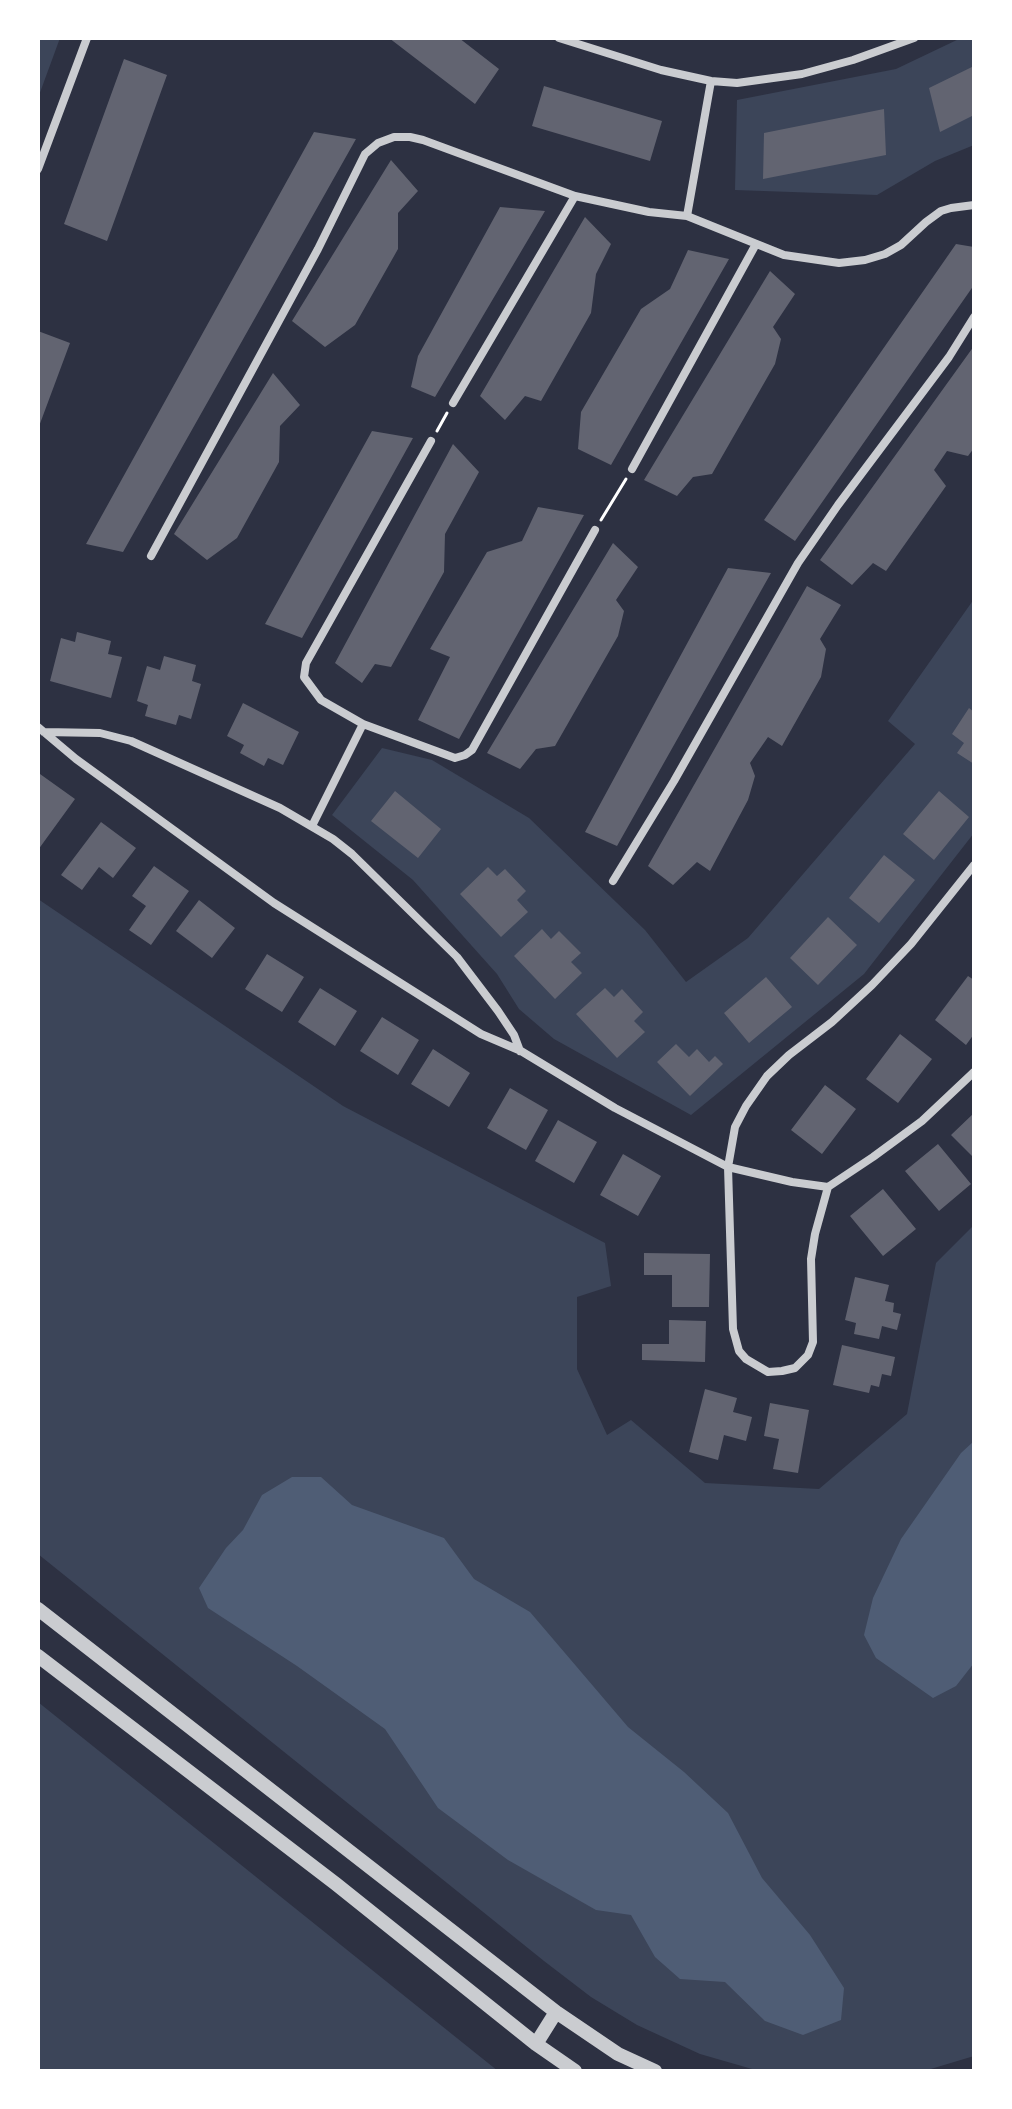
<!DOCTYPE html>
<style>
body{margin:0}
#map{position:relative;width:1012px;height:2109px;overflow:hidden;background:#2d3142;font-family:Mulish,sans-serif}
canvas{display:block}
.frame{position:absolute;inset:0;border:40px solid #fff;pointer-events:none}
</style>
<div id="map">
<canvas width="1012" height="2109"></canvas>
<div class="frame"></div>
</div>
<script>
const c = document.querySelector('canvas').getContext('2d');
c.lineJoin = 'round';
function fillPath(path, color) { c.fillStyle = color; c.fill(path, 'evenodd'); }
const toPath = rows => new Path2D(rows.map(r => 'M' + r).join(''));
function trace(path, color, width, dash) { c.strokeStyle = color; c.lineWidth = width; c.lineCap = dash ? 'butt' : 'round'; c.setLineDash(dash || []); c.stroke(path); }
const green = toPath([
 [38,38,60,38,38,98],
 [961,38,974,38,974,145,935,161,877,195,735,190,737,100,896,69],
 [974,599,974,833,864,974,691,1115,554,1039,519,1009,497,974,413,880,332,815,382,748,432,760,529,818,645,930,686,982,748,938,915,744,888,721],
 [38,899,343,1106,605,1243,611,1286,577,1297,577,1369,607,1435,631,1420,705,1483,819,1489,907,1414,936,1263,974,1225,974,2056,924,2071,759,2071,700,2054,637,2025,591,1997,544,1961,38,1554],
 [38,1702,498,2071,38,2071]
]);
const water = toPath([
 [974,1441,974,1663,956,1686,933,1698,876,1658,864,1635,873,1598,901,1539,961,1453],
 [292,1477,321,1477,352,1505,444,1538,474,1579,530,1612,628,1727,684,1772,728,1813,762,1878,810,1935,844,1988,841,2020,803,2035,765,2021,725,1982,680,1979,655,1957,631,1915,596,1910,508,1860,438,1808,385,1729,297,1666,208,1608,199,1588,226,1548,243,1530,262,1495]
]);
const building = toPath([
 [389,38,459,38,499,69,475,104],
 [124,59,167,75,107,241,64,224],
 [974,66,974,115,940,132,929,88],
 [544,86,662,121,650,161,532,126],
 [884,109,886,155,763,179,764,133],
 [314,132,356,139,123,552,86,544],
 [391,160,418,191,398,213,398,249,355,325,325,347,292,321],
 [500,207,545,211,435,397,411,387,418,356],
 [585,217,611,244,596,274,591,313,541,401,525,396,505,420,480,396],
 [956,244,974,247,974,285,795,541,764,520],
 [688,250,729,259,611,465,578,449,581,412,641,309,670,289],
 [770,271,795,294,773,327,781,339,775,364,712,474,693,477,677,496,644,480],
 [38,331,70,343,38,429],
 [974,346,974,448,968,456,947,451,934,470,946,486,886,571,873,563,852,585,820,560],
 [273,373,300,405,280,426,279,462,237,538,207,560,174,534],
 [372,431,413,438,302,638,265,624],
 [453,444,479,472,445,534,444,572,391,667,375,664,362,683,335,663],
 [538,507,584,515,459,739,418,720,450,657,430,649,487,552,522,541],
 [613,543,638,567,616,600,624,611,618,636,555,746,536,749,520,769,487,753],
 [728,568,771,573,617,846,585,832],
 [807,586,841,605,820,639,826,649,821,677,782,746,768,737,750,763,755,776,748,800,710,871,697,862,673,885,648,866],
 [77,632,111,641,108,654,122,657,111,698,50,681,61,638,75,642],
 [164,656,196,665,192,681,201,684,191,719,179,715,176,725,145,716,148,705,137,701,147,666,160,670],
 [243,703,299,732,283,765,268,758,264,766,240,753,244,745,227,736],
 [969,708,974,712,974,764,957,753,964,743,952,734],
 [40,774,75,799,38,850,38,776],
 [395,791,441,829,418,858,371,821],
 [939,791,969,817,934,860,903,834],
 [101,822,136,848,113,878,99,867,82,890,61,875],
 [884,855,915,880,879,923,849,898],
 [154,866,189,891,151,945,129,930,146,906,132,896],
 [488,867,497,876,505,869,526,891,517,900,528,912,501,937,460,894],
 [199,900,235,928,212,958,176,931],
 [828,917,857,945,818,985,790,958],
 [542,929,551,939,559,931,581,953,571,962,582,973,555,999,514,956],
 [267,954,304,977,282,1012,245,989],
 [968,976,974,980,974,1034,966,1045,935,1020],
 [766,977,792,1007,749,1043,724,1013],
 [320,988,357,1011,335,1046,298,1022],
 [605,988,614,997,622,989,643,1012,634,1021,645,1032,617,1058,576,1014],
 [382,1017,419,1040,398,1075,360,1051],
 [900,1034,932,1059,898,1103,866,1079],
 [676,1044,689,1057,697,1049,709,1062,715,1056,723,1064,690,1096,657,1062],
 [433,1049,470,1073,449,1107,411,1084],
 [825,1085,856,1109,822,1154,791,1130],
 [510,1088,548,1110,526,1150,487,1128],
 [974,1113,974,1158,951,1135],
 [558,1120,597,1142,574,1183,535,1161],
 [938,1144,971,1184,939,1211,905,1171],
 [623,1154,661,1176,638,1216,600,1195],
 [883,1189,916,1229,883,1256,850,1216],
 [644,1253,710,1254,709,1307,672,1307,672,1275,644,1275],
 [855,1277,889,1285,885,1301,894,1303,893,1312,901,1314,897,1330,882,1326,879,1339,854,1334,856,1323,845,1320],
 [669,1320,706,1321,705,1362,642,1360,642,1344,669,1344],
 [842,1345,895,1357,891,1376,882,1374,879,1387,871,1385,869,1393,833,1385],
 [705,1389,737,1398,733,1412,752,1417,746,1441,724,1435,718,1460,689,1452],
 [770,1403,809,1410,798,1473,773,1469,779,1439,764,1436]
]);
const path = toPath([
 [437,431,447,413],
 [601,520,626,479]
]);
const minor = toPath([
 [559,38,661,70,711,81,737,83,802,74,853,60,914,38],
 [38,169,87,38],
 [687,216,711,81],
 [453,403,575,196],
 [431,441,306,663,304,677,321,700,363,724,455,758,465,755,472,750,595,530],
 [632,469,756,244],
 [151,556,318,249,365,154,378,143,394,137,410,137,423,140,575,196,649,212,687,216,784,255,839,263,865,260,885,254,901,245,926,222,941,211,951,208,974,205],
 [38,727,76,759,274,903,481,1034,521,1051,615,1108,728,1167,792,1182,828,1187,873,1157,922,1121,974,1072],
 [44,732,100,733,131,741,280,808,333,839,352,854,457,957,498,1011,514,1035,520,1051],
 [312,826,363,724],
 [613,881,674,781,798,563,838,505,949,357,974,317],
 [828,1187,815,1234,811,1259,813,1342,808,1355,795,1368,782,1371,768,1372,746,1359,739,1351,733,1329,728,1167,735,1127,746,1106,767,1076,789,1055,832,1022,872,985,911,944,974,865]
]);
const tertiary = toPath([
 [38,1609,556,2012,618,2054,655,2071],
 [38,1656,336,1884,536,2044,575,2071],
 [536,2044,556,2012]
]);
fillPath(green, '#3c4559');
fillPath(water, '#4f5d75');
fillPath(building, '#626471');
trace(path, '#fff', 3);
trace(minor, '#caccd0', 8);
trace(tertiary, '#caccd0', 14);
</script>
